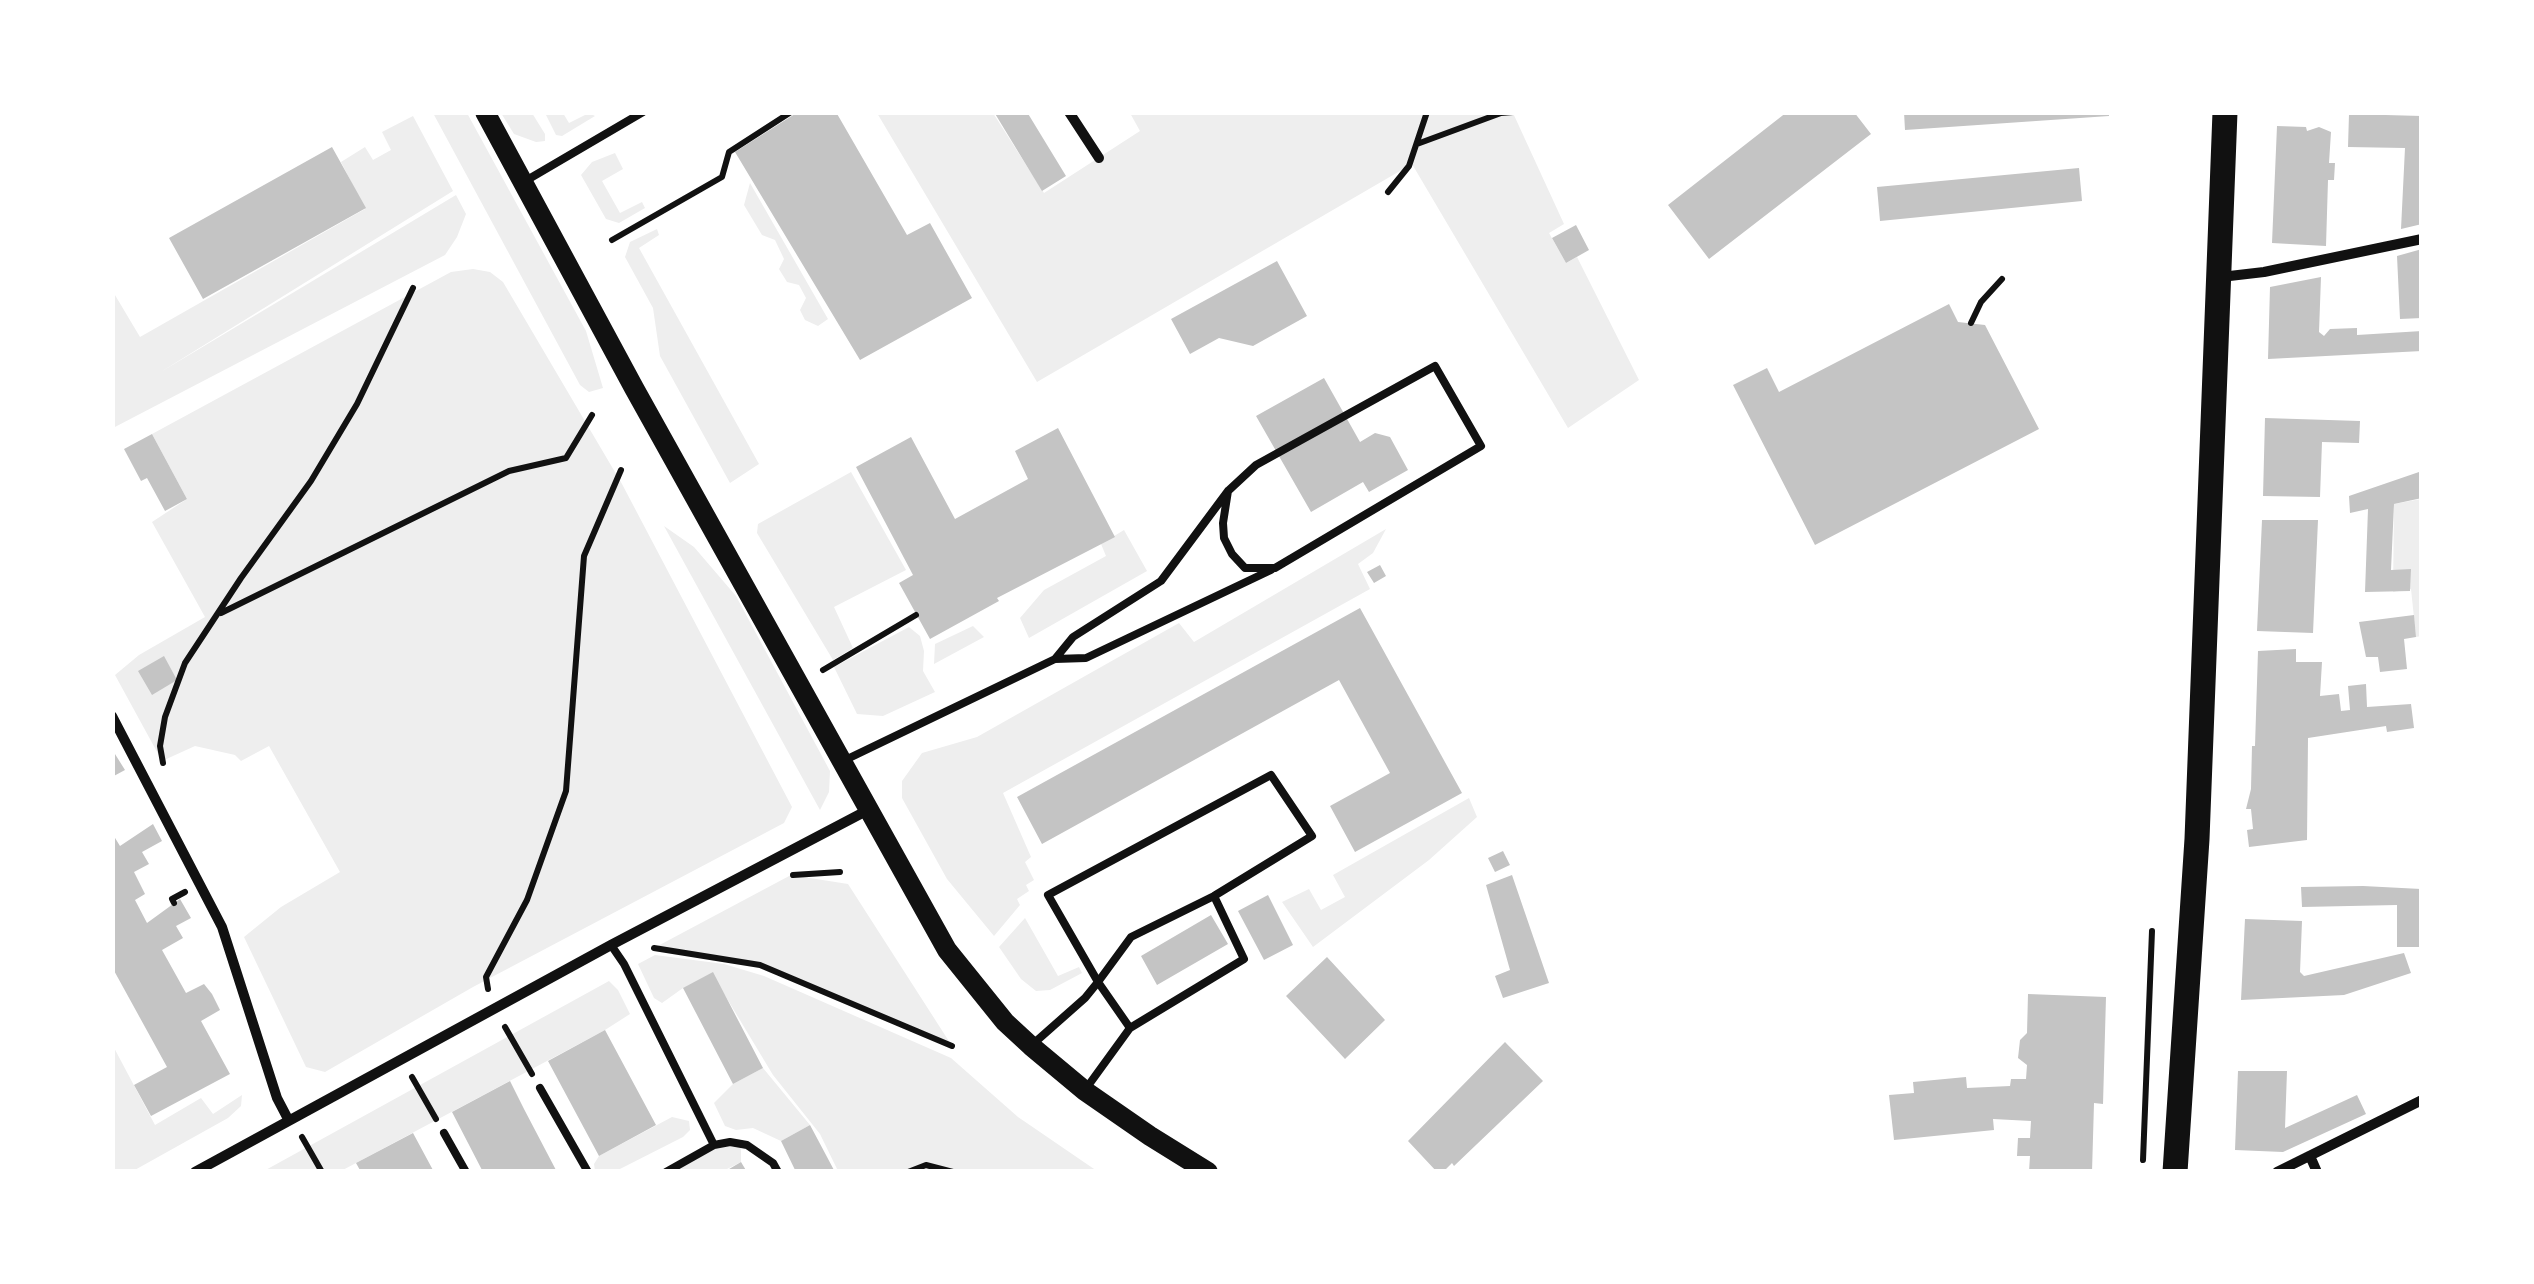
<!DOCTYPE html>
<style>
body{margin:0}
#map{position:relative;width:2534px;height:1284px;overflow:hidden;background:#fff;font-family:Mulish,sans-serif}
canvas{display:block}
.frame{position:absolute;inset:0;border:115px solid #fff;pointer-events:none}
</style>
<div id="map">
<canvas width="2534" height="1284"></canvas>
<div class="frame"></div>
</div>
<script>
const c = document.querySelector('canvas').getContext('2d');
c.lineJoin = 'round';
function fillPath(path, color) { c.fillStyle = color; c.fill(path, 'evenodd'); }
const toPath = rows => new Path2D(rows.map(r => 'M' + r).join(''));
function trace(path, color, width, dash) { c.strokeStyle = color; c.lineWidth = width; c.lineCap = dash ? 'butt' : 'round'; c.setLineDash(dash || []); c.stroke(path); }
const green = toPath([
 [433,113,467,113,586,331,603,388,589,392,580,385],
 [501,113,532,113,545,134,545,141,536,142,514,134],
 [545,113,563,113,569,123,589,113,595,116,562,136,556,135],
 [877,113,993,113,1044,193,1140,131,1130,113,1513,113,1564,224,1549,233,1566,263,1577,257,1639,380,1568,428,1412,164,1037,382],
 [413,116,453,191,159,373,456,195,466,214,457,237,445,255,113,428,112,290,140,337,365,209,341,162,365,147,373,160,391,150,382,132],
 [615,153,623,169,602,181,620,213,642,202,645,208,619,223,606,219,581,175,592,162],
 [750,183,828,319,818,326,805,320,800,310,806,298,799,285,787,282,779,269,784,259,775,240,762,235,744,205],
 [657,229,659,235,639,248,759,464,730,483,660,356,653,308,625,257,630,242],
 [473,269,490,272,503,282,622,484,792,807,784,823,473,987,325,1072,306,1067,244,937,281,907,340,872,269,746,241,761,235,755,195,746,162,761,115,675,139,655,205,617,152,522,187,499,152,434,451,272],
 [851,472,906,570,834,607,853,648,833,660,757,533,758,524],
 [2421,499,2421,636,2416,637,2411,589,2393,592,2394,504],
 [664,526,694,547,736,596,830,771,829,792,820,810],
 [1386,529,1373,553,1358,564,1370,589,1003,793,1031,857,1025,862,1034,880,1026,885,1029,891,1017,899,1020,905,994,936,947,879,902,798,902,781,922,753,977,737,1179,623,1194,642],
 [1124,530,1147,571,1029,638,1020,618,1044,590,1106,556,1101,544],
 [973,626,984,637,934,664,935,644],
 [909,627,920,636,924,651,923,671,935,692,883,716,857,714,834,667],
 [1469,798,1477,817,1429,860,1313,947,1282,902,1309,889,1321,910,1345,897,1333,875],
 [791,875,848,884,952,1046,760,965,654,948],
 [1025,918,1058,976,1079,967,1082,973,1050,990,1036,991,1021,979,999,947],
 [655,955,724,964,764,976,951,1058,1018,1117,1097,1171,838,1171,820,1134,773,1075,720,987,683,988,662,1003,654,998,638,964],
 [609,981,618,990,630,1014,605,1030,341,1171,262,1172],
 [112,1044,155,1125,201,1098,213,1114,242,1095,241,1106,228,1118,133,1171,113,1171],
 [763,1068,810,1125,781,1141,753,1128,736,1130,725,1126,714,1103,733,1084],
 [672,1117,689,1121,690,1130,683,1137,616,1171,595,1171,594,1164,599,1156],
 [741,1144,741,1162,723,1171,673,1172,714,1145]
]);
const building = toPath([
 [798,112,836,112,907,235,930,223,972,298,860,360,735,152],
 [994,112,1027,112,1066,176,1042,191],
 [1787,112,1854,112,1871,134,1709,259,1668,205],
 [1904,112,2109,112,2109,116,1905,130],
 [2349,114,2422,116,2422,224,2401,229,2405,148,2348,147],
 [2277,126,2306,127,2307,131,2319,127,2331,132,2329,163,2335,163,2334,180,2328,180,2326,246,2272,243],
 [332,147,366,208,203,299,169,238],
 [2079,168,2082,201,1880,221,1877,187],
 [1576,225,1589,250,1566,263,1552,238],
 [2422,249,2422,318,2400,319,2397,256],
 [1277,261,1307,316,1253,346,1219,338,1190,354,1171,319],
 [2321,277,2319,332,2324,336,2330,329,2357,328,2357,335,2422,331,2422,351,2268,359,2270,287],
 [1949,304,1958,322,1985,325,2039,429,1815,545,1733,385,1767,368,1779,392],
 [1324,378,1360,442,1375,433,1390,437,1408,470,1369,492,1363,482,1311,512,1256,416],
 [2265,418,2360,421,2359,443,2322,442,2320,497,2263,496],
 [1058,428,1115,537,997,598,999,601,930,639,899,583,913,575,856,467,911,437,955,519,1028,479,1015,451],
 [152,434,187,499,165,511,147,478,141,481,124,449],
 [2419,472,2422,472,2422,498,2394,504,2391,570,2411,569,2410,591,2365,592,2368,509,2350,513,2349,496],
 [2262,520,2318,520,2313,633,2257,631],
 [1380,565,1386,576,1374,583,1367,572],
 [1360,608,1462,793,1355,852,1330,806,1390,773,1339,680,1042,844,1017,797],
 [2414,615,2416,637,2404,639,2407,669,2380,672,2378,657,2366,657,2359,622],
 [2296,649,2296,662,2322,662,2320,696,2339,694,2341,711,2350,710,2348,686,2366,684,2367,707,2411,704,2414,728,2387,732,2386,726,2308,738,2307,840,2249,847,2247,830,2253,829,2251,809,2246,809,2251,789,2252,746,2255,746,2258,651],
 [164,656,177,680,152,695,138,671],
 [115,754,125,770,112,777,112,756],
 [153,824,162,841,142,852,149,864,134,872,145,894,135,900,147,923,180,899,191,918,176,926,183,938,162,950,186,993,204,984,212,994,220,1010,201,1021,230,1074,151,1116,134,1085,167,1067,112,967,112,833,120,846],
 [1503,851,1510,865,1495,872,1488,858],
 [1512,875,1549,983,1503,998,1495,976,1510,970,1486,885],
 [2363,886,2421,889,2422,947,2397,947,2397,905,2302,907,2301,887],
 [1268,895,1293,945,1264,960,1238,911],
 [1211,915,1228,944,1157,985,1141,956],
 [2245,919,2302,921,2300,972,2304,976,2404,953,2411,973,2344,995,2241,1000],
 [1327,957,1385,1020,1345,1059,1286,996],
 [713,972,763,1068,733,1084,683,988],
 [2028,994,2106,997,2103,1104,2094,1103,2092,1172,2029,1172,2030,1156,2017,1156,2018,1138,2030,1138,2031,1121,1993,1119,1994,1130,1894,1140,1889,1095,1914,1093,1913,1082,1966,1077,1967,1088,2010,1086,2011,1079,2026,1079,2027,1065,2018,1058,2020,1040,2027,1033],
 [605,1030,656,1125,599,1156,548,1061],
 [1505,1042,1543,1081,1454,1166,1452,1163,1443,1172,1437,1172,1408,1141],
 [2238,1071,2287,1071,2285,1128,2357,1095,2366,1114,2283,1152,2235,1150],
 [510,1081,524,1109,557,1172,483,1172,452,1112],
 [810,1125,818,1140,835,1172,796,1172,781,1141],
 [413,1133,434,1172,361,1172,356,1163],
 [741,1162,747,1172,724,1172]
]);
const path = toPath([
 [1417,144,1501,113,1513,112],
 [1388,192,1409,166,1427,112],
 [612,240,722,177,729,152,791,112],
 [1971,323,1981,302,2002,279],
 [221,613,509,471,566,458,592,415],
 [823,670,916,615],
 [163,763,160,746,165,717,185,663,241,578,311,481,357,404,413,288],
 [793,875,840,872],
 [174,903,172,899,185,892],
 [654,948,760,965,952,1046],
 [488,989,486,977,527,900,566,791,584,556,621,470],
 [505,1027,532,1074],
 [412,1077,436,1119],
 [302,1137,322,1172],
 [2143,1160,2152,931],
 [908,1172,926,1165,953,1172]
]);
const service = toPath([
 [527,180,643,112],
 [1055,659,1073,637,1161,581,1228,491,1256,465,1435,366,1481,446,1275,568,1245,568,1232,554,1224,538,1223,523,1228,491],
 [843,761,1055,659,1086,658,1271,570],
 [611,945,624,964,714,1145,666,1172],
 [1033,1044,1085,998,1098,982,1131,937,1214,896,1312,836,1271,775,1048,895,1098,982,1130,1028],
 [540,1088,588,1172],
 [1085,1090,1130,1028,1244,959,1214,896],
 [444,1133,466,1172],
 [714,1145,730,1142,747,1145,773,1163,778,1172]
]);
const minor = toPath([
 [1069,112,1099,158],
 [2221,277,2264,272,2422,239],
 [112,716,222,927,277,1098,288,1119],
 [2310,1156,2317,1172],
 [195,1172,611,945,868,810],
 [2277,1172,2422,1100]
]);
const secondary = toPath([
 [485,112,634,388,947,950,1005,1022,1031,1046,1085,1091,1150,1136,1208,1172]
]);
const primary = toPath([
 [2175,1172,2197,839,2225,112]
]);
fillPath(green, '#eee');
fillPath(building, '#c4c4c4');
trace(path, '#111', 6);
trace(service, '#111', 8);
trace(minor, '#111', 10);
trace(secondary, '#111', 20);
trace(primary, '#111', 25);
</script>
